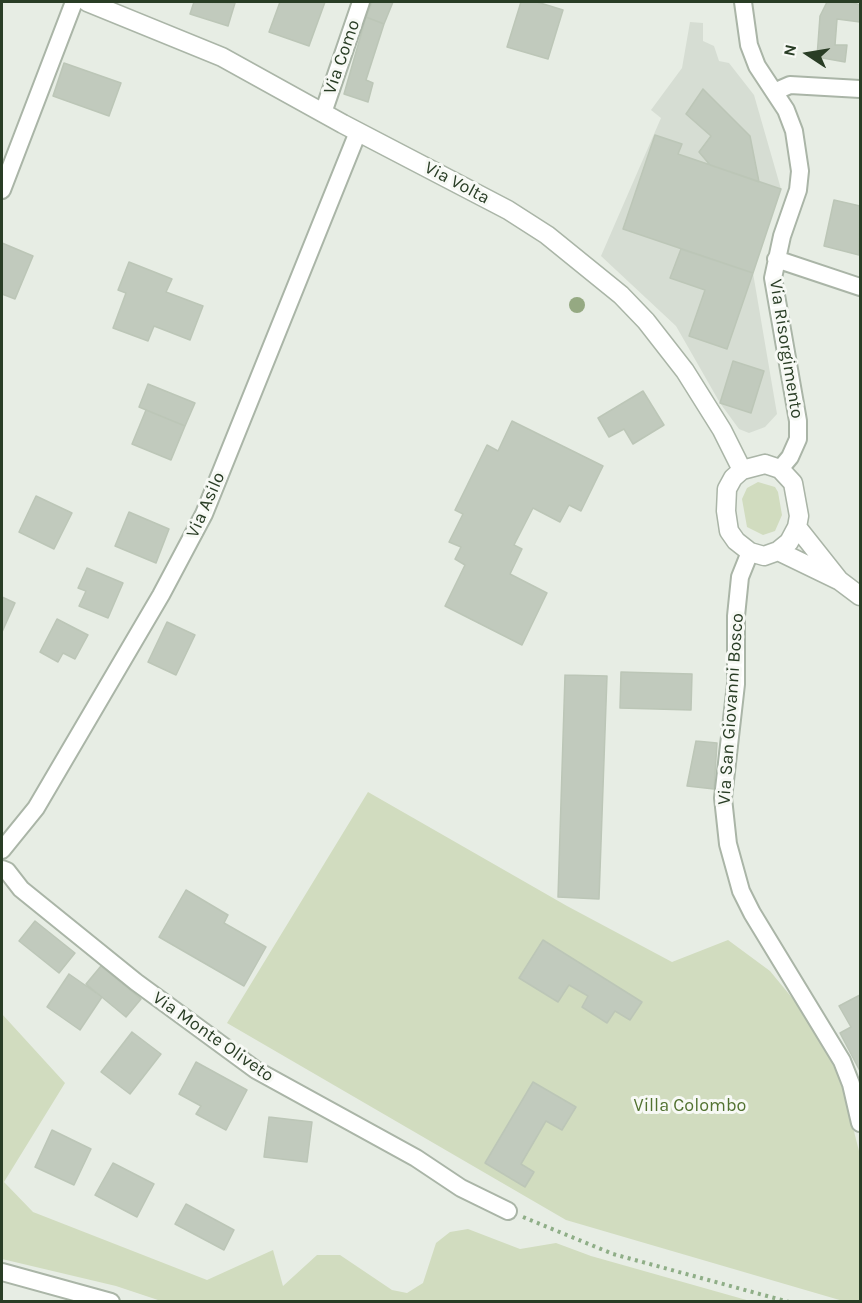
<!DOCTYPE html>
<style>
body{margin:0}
#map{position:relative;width:862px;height:1303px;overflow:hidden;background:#e7ede4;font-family:Karla,sans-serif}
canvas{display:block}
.frame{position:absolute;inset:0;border:3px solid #293d25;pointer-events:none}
.north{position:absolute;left:778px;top:24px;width:60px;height:60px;-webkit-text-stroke:4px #f7f9f5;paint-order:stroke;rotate:282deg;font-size:16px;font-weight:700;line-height:24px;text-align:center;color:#293d25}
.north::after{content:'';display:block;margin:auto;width:21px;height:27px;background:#293d25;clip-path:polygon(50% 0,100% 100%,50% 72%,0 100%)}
</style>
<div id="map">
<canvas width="862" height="1303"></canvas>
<div class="frame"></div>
<div class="north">N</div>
</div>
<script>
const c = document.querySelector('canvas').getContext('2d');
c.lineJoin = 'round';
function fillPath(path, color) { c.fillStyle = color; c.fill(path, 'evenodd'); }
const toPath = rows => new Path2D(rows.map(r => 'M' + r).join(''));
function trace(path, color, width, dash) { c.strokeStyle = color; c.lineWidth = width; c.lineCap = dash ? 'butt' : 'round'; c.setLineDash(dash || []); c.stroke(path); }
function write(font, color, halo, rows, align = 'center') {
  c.font = font + ' Karla,sans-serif'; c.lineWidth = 6; c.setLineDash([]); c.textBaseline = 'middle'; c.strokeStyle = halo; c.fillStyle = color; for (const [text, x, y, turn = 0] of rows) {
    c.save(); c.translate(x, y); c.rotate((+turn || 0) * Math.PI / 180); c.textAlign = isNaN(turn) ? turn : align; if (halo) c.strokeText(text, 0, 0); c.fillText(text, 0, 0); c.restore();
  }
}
const built = toPath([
 [690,22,703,23,703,41,714,46,719,61,729,63,754,95,781,189,753,273,777,414,765,427,749,433,739,429,720,403,676,326,601,256,661,118,651,110,682,68]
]);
const green = toPath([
 [758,482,775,487,778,492,782,515,775,531,763,535,747,527,742,499,747,488],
 [368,792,567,906,672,962,728,940,770,971,807,1016,841,1080,860,1155,860,1301,843,1301,566,1220,227,1023],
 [2,1014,65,1083,4,1182,33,1212,207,1280,273,1250,283,1286,317,1255,340,1255,392,1290,407,1293,423,1283,436,1243,450,1232,468,1229,520,1249,556,1243,591,1256,750,1301,161,1301,116,1286,2,1259]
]);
const building = toPath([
 [194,2,235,3,228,26,190,14,194,2],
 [280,2,325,2,309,46,269,32,280,2],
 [372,2,393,2,384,24,366,17,372,2],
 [521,2,537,2,563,10,548,59,507,47,521,2],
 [827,2,851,2,860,5,860,22,837,19,835,45,847,45,845,62,817,57,820,16,827,2],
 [366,17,384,24,366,80,373,83,368,102,344,94,366,17],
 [64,63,121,83,109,116,53,96,64,63],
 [703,89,750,136,759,182,710,165,699,152,711,136,686,114,703,89],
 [655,135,682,144,678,154,781,189,753,273,623,229,655,135],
 [834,200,860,206,859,255,824,246,834,200],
 [2,243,33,256,15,299,2,294,2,243],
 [681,249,753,273,727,349,689,336,705,290,670,278,681,249],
 [129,262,172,279,166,292,203,306,190,340,154,326,148,341,113,328,126,293,118,290,129,262],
 [733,361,764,371,751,413,720,403,733,361],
 [148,384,195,403,185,426,139,407,148,384],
 [643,391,664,425,633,444,624,429,609,437,598,418,643,391],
 [146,410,185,426,171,460,132,444,146,410],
 [512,421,603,466,581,511,569,505,560,522,533,508,514,545,522,549,510,574,547,593,522,645,445,606,465,565,455,559,461,547,449,542,463,514,455,510,487,445,498,451,512,421],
 [36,496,72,513,54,549,19,532,36,496],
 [129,512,169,529,156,563,115,546,129,512],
 [87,568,123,583,108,618,79,606,86,591,78,588,87,568],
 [2,597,15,603,2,632,2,597],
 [57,619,88,635,75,659,63,653,58,662,40,652,57,619],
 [167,622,195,635,176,675,148,662,167,622],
 [621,672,692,674,691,710,620,708,621,672],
 [565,675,607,676,599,899,558,897,565,675],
 [696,741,717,743,714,789,687,786,696,741],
 [186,890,228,915,224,923,266,947,244,986,159,937,186,890],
 [35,921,75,953,59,973,19,941,35,921],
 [543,940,642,1002,630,1020,615,1011,607,1023,582,1007,588,996,569,985,558,1002,519,978,543,940],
 [101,966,141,999,126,1017,86,984,101,966],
 [69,974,102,997,80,1030,47,1007,69,974],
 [860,995,860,1071,840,1033,851,1027,839,1006,860,995],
 [132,1032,161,1054,130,1094,101,1072,132,1032],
 [196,1062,247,1090,226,1130,196,1114,201,1106,179,1094,196,1062],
 [533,1082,576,1107,562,1130,546,1121,521,1164,534,1172,525,1187,485,1163,533,1082],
 [269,1117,312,1122,307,1162,264,1157,269,1117],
 [52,1130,91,1149,74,1185,35,1167,52,1130],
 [113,1163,154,1184,137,1217,95,1195,113,1163],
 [186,1204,234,1230,224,1250,175,1224,186,1204]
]);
const path = toPath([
 [523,1217,613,1254,789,1302]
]);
const minor = toPath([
 [743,2,749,45,757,66,786,110,794,131,800,171,798,190,782,236,773,278,798,421,798,439,790,457,780,469],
 [774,92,790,85,860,89],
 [323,113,361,2],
 [2,190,74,2],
 [776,259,860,287],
 [750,552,740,577,736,616,736,684,723,798,728,844,741,891,752,913,842,1061,851,1084,860,1123],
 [2,850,36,808,161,595,204,514,358,132],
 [2,869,7,871,21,889,136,982,256,1070,416,1158,461,1188,508,1211],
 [2,1272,111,1302]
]);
const tertiary = toPath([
 [87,2,222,57,343,124,508,210,547,235,621,295,646,321,685,371,722,430,742,470],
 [765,464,780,469,793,483,799,516,797,527,789,542,778,551,764,556,750,552,736,541,729,531,726,511,727,489,733,478,742,470,765,464],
 [797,527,839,580],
 [778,551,840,581,860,596]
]);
const trees = [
 [577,305]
];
const streetNames = [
 ["Via Como",342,57,-71],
 ["Via Volta",457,183,28],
 ["Via Risorgimento",786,349,81],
 ["Via Asilo",206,505,-66],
 ["Via San Giovanni Bosco",731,709,-86],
 ["Via Monte Oliveto",213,1037,35]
];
const parkNames = [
 ["Villa Colombo",690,1106]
];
fillPath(built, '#d6ddd3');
fillPath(green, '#d1dcbf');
fillPath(building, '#c1cabd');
trace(building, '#bcc6b7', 1.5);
trace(minor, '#aab5a7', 20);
trace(tertiary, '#aab5a7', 21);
trace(path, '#8fae87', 4, [3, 4.5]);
trace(minor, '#fff', 16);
trace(tertiary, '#fff', 18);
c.fillStyle = '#95a982';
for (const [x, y] of trees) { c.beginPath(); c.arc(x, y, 8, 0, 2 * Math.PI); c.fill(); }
write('18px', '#293d25', '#f7f9f5', streetNames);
write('18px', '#527231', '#f7f9f5', parkNames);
</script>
